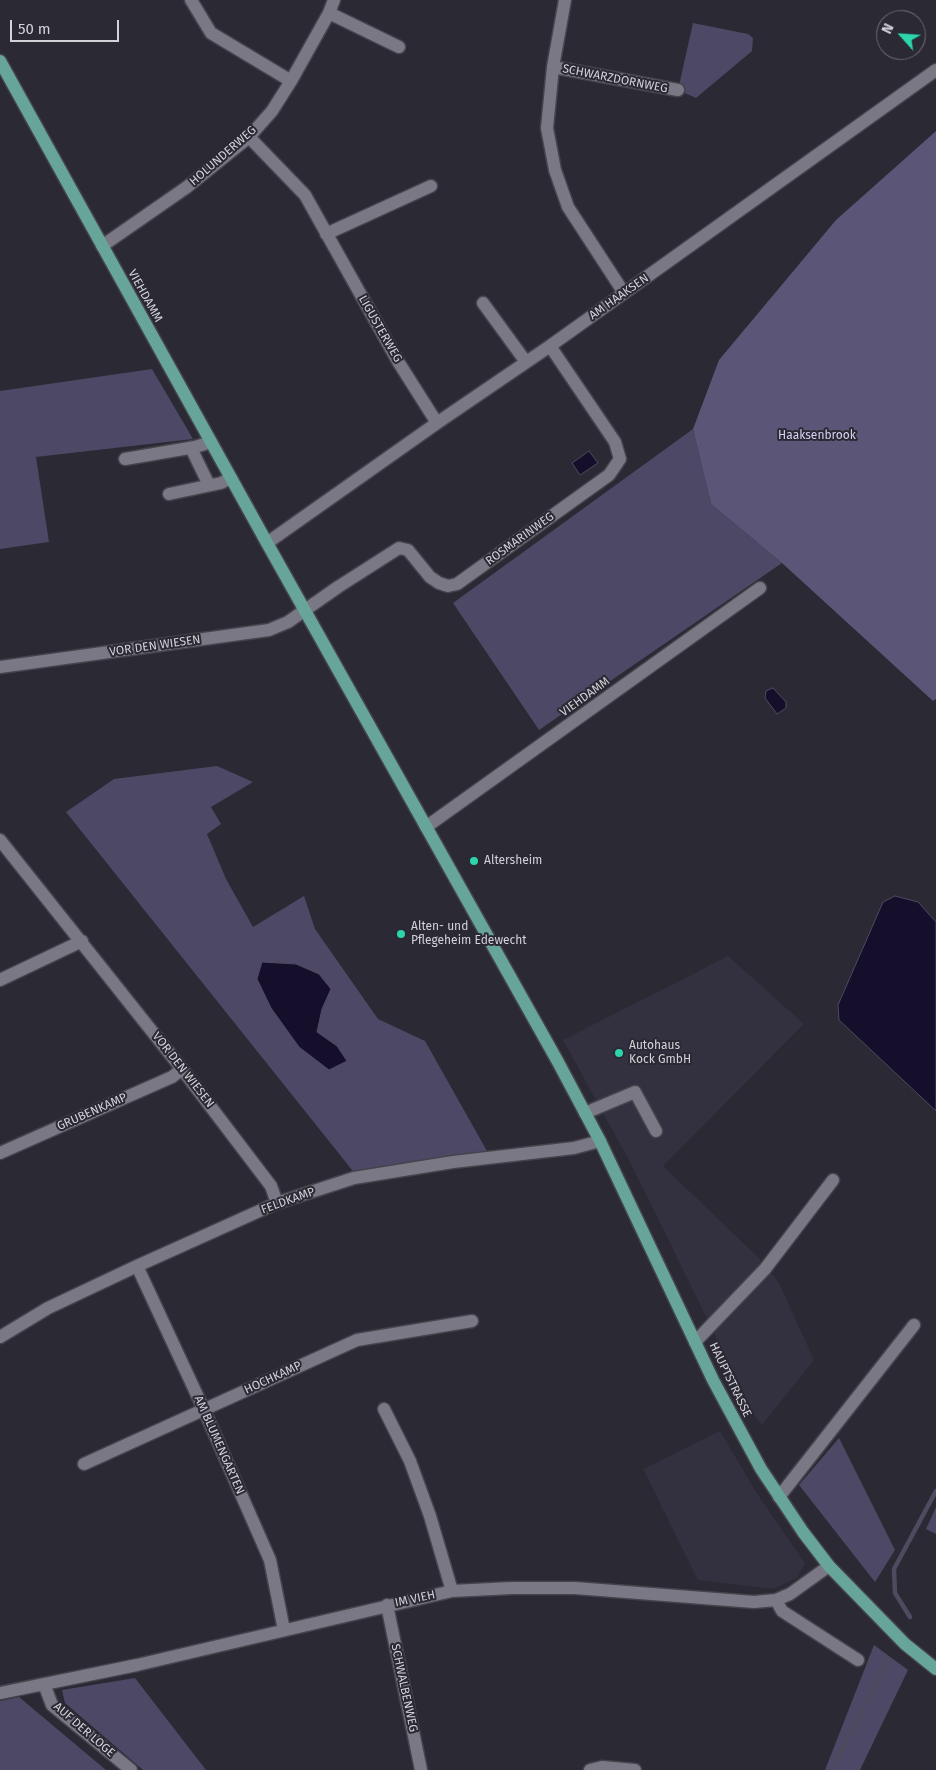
<!DOCTYPE html>
<style>
body{margin:0}
#map{position:relative;width:936px;height:1770px;overflow:hidden;background:#2b2933;font-family:"Fira Sans",sans-serif}
canvas{display:block}
.north{position:absolute;left:876px;top:10px;width:50px;height:50px;box-sizing:border-box;background:#2b2933;border:1px solid #6e6d75;border-radius:50%;rotate:296deg;font-size:14px;font-weight:700;line-height:20px;text-align:center;color:#d3d2d9}
.north::after{content:'';display:block;margin:auto;width:18px;height:22px;background:#2cd5ab;clip-path:polygon(50% 0,100% 100%,50% 72%,0 100%)}
.scale{position:absolute;left:10px;top:20px;width:109px;height:22px;box-sizing:border-box;border:2px solid #d3d2d9;border-top:0;padding-left:6px;font-size:15px;line-height:18px;white-space:nowrap;color:#d3d2d9;-webkit-text-stroke:4px #2b2933;paint-order:stroke}
</style>
<div id="map">
<canvas width="936" height="1770"></canvas>
<div class="north">N</div>
<div class="scale">50 m</div>
</div>
<script>
const c = document.querySelector('canvas').getContext('2d');
c.lineJoin = 'round';
function fillPath(path, color) { c.fillStyle = color; c.fill(path, 'evenodd'); }
const toPath = rows => new Path2D(rows.map(r => 'M' + r).join(''));
function trace(path, color, width, dash) { c.strokeStyle = color; c.lineWidth = width; c.lineCap = dash ? 'butt' : 'round'; c.setLineDash(dash || []); c.stroke(path); }
function write(font, color, halo, rows, align = 'center') {
  c.font = font + ' "Fira Sans",sans-serif'; c.lineWidth = 4; c.setLineDash([]); c.textBaseline = 'middle'; c.strokeStyle = halo; c.fillStyle = color; for (const [text, x, y, turn = 0] of rows) {
    c.save(); c.translate(x, y); c.rotate((+turn || 0) * Math.PI / 180); c.textAlign = isNaN(turn) ? turn : align; if (halo) c.strokeText(text, 0, 0); c.fillText(text, 0, 0); c.restore();
  }
}
const built = toPath([
 [728,956,804,1024,663,1166,760,1259,779,1283,814,1360,762,1425,755,1416,631,1164,563,1040],
 [720,1431,758,1495,805,1563,797,1578,773,1589,698,1580,643,1469]
]);
const green = toPath([
 [693,23,748,34,753,38,752,51,696,98,678,90],
 [152,369,193,439,36,457,49,542,0,549,0,391],
 [693,429,711,504,782,563,539,730,453,603],
 [217,766,253,782,211,807,221,824,207,834,226,879,253,927,304,896,315,929,378,1019,425,1041,487,1151,409,1162,356,1175,66,812,114,779],
 [839,1438,895,1550,875,1582,799,1485],
 [936,1507,936,1534,926,1529],
 [874,1645,908,1670,860,1770,825,1770],
 [135,1678,206,1770,143,1770,65,1703,62,1690],
 [19,1697,106,1770,0,1770,0,1701]
]);
const forest = toPath([
 [936,131,936,699,933,701,782,563,711,504,693,429,719,360,836,220]
]);
const water = toPath([
 [589,451,598,463,580,475,572,463,589,451],
 [773,688,786,702,786,708,777,714,765,698,766,691,773,688],
 [895,896,918,902,936,922,936,1111,839,1020,838,1005,883,902,895,896],
 [262,962,296,964,319,974,331,989,322,1009,317,1032,337,1046,347,1061,329,1070,299,1047,271,1008,257,979,262,962]
]);
const stream = toPath([
 [910,1617,895,1593,894,1569,936,1491],
 [831,1770,888,1659]
]);
const minor = toPath([
 [191,0,211,33,291,81],
 [565,0,553,67,547,128,555,170,568,207,624,293],
 [329,13,399,47],
 [553,67,678,90],
 [249,137,305,195,399,363,437,423],
 [326,234,431,186],
 [102,246,187,187,249,137,272,111,291,81,329,13,334,0],
 [483,303,526,362],
 [191,448,209,485],
 [125,459,195,447,211,442],
 [169,494,221,483,231,478],
 [267,543,437,423,550,346,936,70],
 [0,667,269,630,288,622,338,587,399,548,408,550,430,577,439,583,448,586,457,584,609,475,620,459,615,442,550,346],
 [426,827,760,588],
 [0,840,182,1069,271,1186,277,1203],
 [0,980,82,941],
 [585,1113,635,1092,656,1131],
 [0,1153,172,1077,182,1069],
 [137,1266,204,1410,270,1560,284,1630],
 [0,1337,48,1308,137,1266,277,1203,354,1178,453,1162,574,1148,600,1141],
 [695,1342,765,1269,833,1180],
 [384,1409,410,1461,430,1516,452,1591],
 [84,1464,357,1340,472,1321],
 [779,1497,914,1325],
 [776,1600,782,1611,858,1660],
 [387,1605,421,1770],
 [44,1684,52,1705,131,1770],
 [0,1693,137,1665,452,1591,512,1588,575,1588,754,1602,776,1600,790,1594,829,1566],
 [590,1770,602,1767,635,1770]
]);
const major = toPath([
 [0,61,267,543,558,1062,600,1141,713,1380,761,1469,803,1532,829,1566,905,1644,936,1669]
]);
const markers = [
 [474,861,5,"#2cd5ab"],
 [401,934,5,"#2cd5ab"],
 [619,1053,5,"#2cd5ab"]
];
const streetNames = [
 ["SCHWARZDORNWEG",615,79,11],
 ["HOLUNDERWEG",223,156,-41],
 ["VIEHDAMM",145,296,61],
 ["AM HAAKSEN",619,297,-35],
 ["LIGUSTERWEG",380,329,60],
 ["ROSMARINWEG",520,539,-36],
 ["VOR DEN WIESEN",155,646,-8],
 ["VIEHDAMM",585,697,-36],
 ["VOR DEN WIESEN",183,1070,52],
 ["GRUBENKAMP",92,1112,-24],
 ["FELDKAMP",288,1201,-20],
 ["HOCHKAMP",273,1378,-25],
 ["HAUPTSTRASSE",730,1380,64],
 ["AM BLUMENGARTEN",219,1445,66],
 ["IM VIEH",415,1599,-12],
 ["SCHWALBENWEG",404,1688,78],
 ["AUF DER LOGE",84,1730,41]
];
const parkNames = [
 ["Haaksenbrook",817,436]
];
const poiNames = [
 ["Altersheim",484,861],
 ["Alten- und",411,927],
 ["Pflegeheim Edewecht",411,941],
 ["Autohaus",629,1046],
 ["Kock GmbH",629,1060]
];
fillPath(built, '#333040');
fillPath(green, '#4d4866');
fillPath(forest, '#5b5577');
fillPath(water, '#160f2b');
trace(water, '#4f4a5f', 1);
trace(stream, '#4f4a5f', 4.5);
trace(minor, '#45444c', 15);
trace(major, '#45444c', 15);
trace(minor, '#7a7884', 12);
trace(major, '#66a597', 12);
for (const [x, y, r, color] of markers) { const dot = new Path2D(); dot.arc(x, y, r, 0, 2 * Math.PI); c.fillStyle = color; c.fill(dot); trace(dot, '#2b2933', 2); }
write('12px', '#d3d2d9', '#2b2933', streetNames);
write('12px', '#d5d0f5', '#2b2933', parkNames);
write('12px', '#d3d2d9', '#2b2933', poiNames, 'left');
</script>
